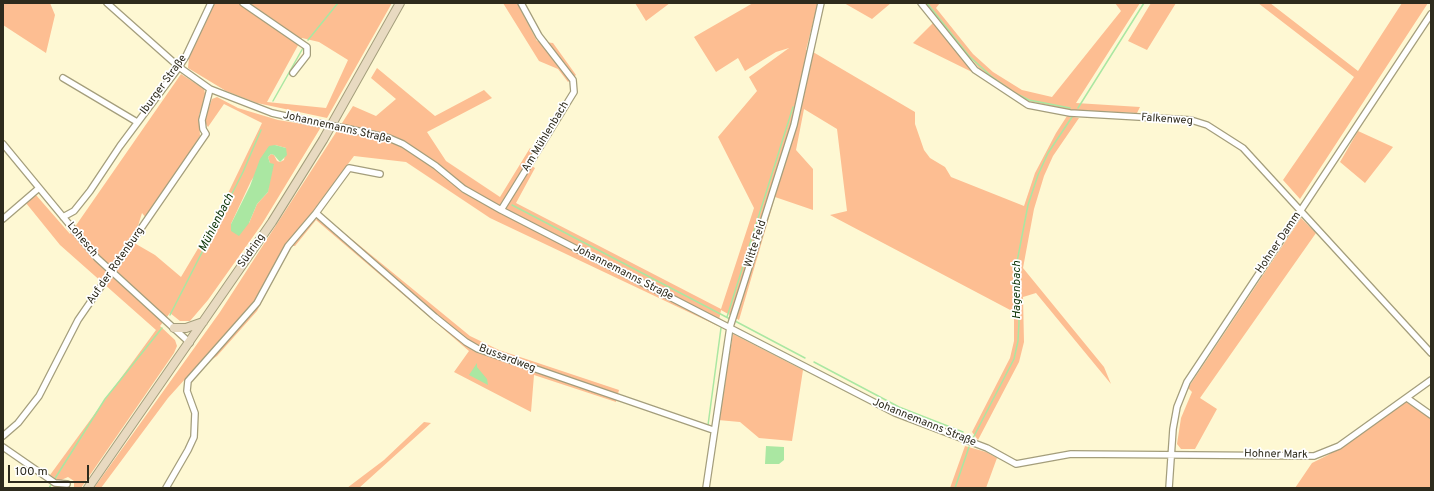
<!DOCTYPE html>
<meta charset="utf-8">
<style>
body{margin:0}
#map{position:relative;width:1434px;height:491px;overflow:hidden;background:#fef8d3;font-family:Overpass,sans-serif}
canvas{display:block}
.frame{position:absolute;inset:0;border:4px solid #2e2b1d;pointer-events:none}
.scale{position:absolute;left:8px;top:465px;width:81px;height:18px;box-sizing:border-box;border:2px solid #2e2b1d;border-top:0;padding-left:5px;font-size:12px;line-height:14px;white-space:nowrap;color:#2e2b1d;-webkit-text-stroke:3px #fff;paint-order:stroke}
</style>
<div id="map">
<canvas width="1434" height="491"></canvas>
<div class="frame"></div>
<div class="scale">100 m</div>
</div>
<script>
const c = document.querySelector('canvas').getContext('2d');
c.lineJoin = 'round';
function fillPath(path, color) { c.fillStyle = color; c.fill(path, 'evenodd'); }
const toPath = rows => new Path2D(rows.map(r => 'M' + r).join(''));
function trace(path, color, width, dash) { c.strokeStyle = color; c.lineWidth = width; c.lineCap = dash ? 'butt' : 'round'; c.setLineDash(dash || []); c.stroke(path); }
function write(font, color, halo, rows, align = 'center') {
  c.font = font + ' Overpass,sans-serif'; c.lineWidth = 3.5; c.setLineDash([]); c.textBaseline = 'middle'; c.strokeStyle = halo; c.fillStyle = color; for (const [text, x, y, turn = 0] of rows) {
    c.save(); c.translate(x, y); c.rotate((+turn || 0) * Math.PI / 180); c.textAlign = isNaN(turn) ? turn : align; if (halo) c.strokeText(text, 0, 0); c.fillText(text, 0, 0); c.restore();
  }
}
const green = toPath([
 [3,3,50,3,55,15,46,53,3,25],
 [215,3,392,3,327,118,257,103,226,91,188,68,189,58],
 [302,38,319,42,348,60,326,108,267,102],
 [503,3,517,3,537,41,553,43,576,75,568,82,558,69,539,61],
 [635,3,670,3,646,21],
 [753,3,818,3,806,50,813,52,915,112,915,124,924,150,930,158,945,167,951,177,1024,206,1035,173,1056,133,1067,116,1079,118,1053,156,1044,176,1034,209,1023,268,1104,367,1111,384,1036,293,1023,297,1024,342,1019,362,978,440,972,432,1010,358,1014,341,1014,312,830,215,847,211,837,129,804,109,796,150,813,169,813,210,775,197,739,320,721,310,718,326,490,218,406,162,354,156,310,215,316,220,320,213,470,336,499,350,619,390,616,402,534,375,531,412,454,372,469,351,316,220,295,246,284,246,271,272,275,276,257,311,217,356,186,378,168,398,101,488,94,488,220,312,353,106,376,116,396,99,371,78,377,68,435,116,484,90,492,98,427,132,446,161,500,197,530,148,534,150,527,163,535,168,516,203,721,309,754,208,718,137,757,91,749,77,789,48,776,52,745,71,738,58,716,72,694,37],
 [844,3,891,3,872,19],
 [925,3,940,3,936,8,973,54,993,72,1022,90,1052,97,1121,11,1115,3,1140,3,1076,103,1140,107,1137,113,1071,110,1029,101,1014,94,979,68],
 [1151,3,1176,3,1147,50,1128,41],
 [1258,3,1270,3,1358,71,1402,3,1428,3,1300,199,1283,180,1354,77],
 [933,23,974,73,913,43],
 [181,74,204,89,206,98,199,115,200,136,146,218,142,213,137,229,136,244,155,255,181,277,215,220,262,123,224,104,208,127,204,121,212,99,217,97,238,108,278,120,321,127,262,224,208,300,190,321,180,321,170,313,160,326,175,340,177,346,174,353,81,488,74,488,74,481,68,477,59,481,50,475,156,330,60,245,26,203,36,195,70,234],
 [275,145,286,148,284,160,280,162,277,161,274,155,271,154,268,157,270,163,268,192,257,204,249,223,231,224,251,181],
 [1358,131,1393,147,1365,183,1340,162],
 [1301,218,1316,233,1200,398,1217,409,1195,449,1181,449,1177,444,1181,418,1192,392,1188,388],
 [733,334,803,370,792,441,759,438,740,422,718,420],
 [1406,402,1431,419,1431,488,1295,488,1312,463,1328,455],
 [424,422,431,423,359,488,347,488,384,460],
 [965,446,986,452,997,458,986,488,950,488]
]);
const water = toPath([
 [275,145,286,148,287,155,280,162,274,155,271,154,268,157,270,163,274,164,268,192,257,204,249,223,239,236,231,231,231,224,250,186,260,159,269,146],
 [477,363,477,367,487,379,488,385,469,375],
 [766,446,784,447,784,460,779,464,765,464]
]);
const stream = toPath([
 [927,3,969,56,991,76,1015,93,1029,100,1070,108],
 [308,40,338,3],
 [273,101,303,48],
 [1078,108,1144,3],
 [512,205,730,319],
 [170,315,243,172,261,130],
 [727,317,793,107],
 [735,321,805,358],
 [814,362,899,407,963,432],
 [708,425,721,328],
 [972,440,1014,359,1018,341,1019,322,1016,267,1028,205,1038,175,1048,153,1072,117],
 [49,488,105,399,162,328],
 [955,488,969,447]
]);
const street = toPath([
 [107,3,179,67,210,89,272,113,317,123],
 [243,3,307,47,307,55,293,73],
 [921,3,975,70,1028,105,1070,113,1191,120,1207,125,1243,148,1431,353],
 [63,78,137,122],
 [345,128,389,138,403,144,436,166,464,189,501,210,895,413,987,448,1016,464,1071,454,1314,456,1339,446,1431,380],
 [3,144,97,258,190,343],
 [501,210,574,92,573,80,539,36,521,3],
 [316,213,349,168,380,174],
 [63,217,74,211,90,191,120,146,179,67,186,56,211,3],
 [3,219,39,188],
 [1407,398,1431,415],
 [3,436,18,423,39,396,78,320,206,134,203,129,202,120,210,89],
 [3,447,55,483,67,484],
 [166,488,188,450,194,437,195,413,187,391,188,381,257,303,288,246,316,213,435,317,466,342,478,349,713,430],
 [706,488,730,327,794,125,821,3],
 [1169,488,1173,429,1177,407,1187,382,1431,14]
]);
const secondary = toPath([
 [174,328,186,328,203,322],
 [88,488,272,222,323,140,400,3]
]);
const streetBridge = toPath([
 [317,123,345,128]
]);
const streetNames = [
 ["Iburger Straße",164,85,-54],
 ["Falkenweg",1167,120,4],
 ["Johannemanns Straße",337,128,13],
 ["Am Mühlenbach",546,137,-59],
 ["Lohesch",82,240,50],
 ["Hohner Damm",1279,243,-56],
 ["Witte Feld",756,244,-72],
 ["Südring",252,251,-55],
 ["Auf der Rotenburg",116,266,-55],
 ["Johannemanns Straße",623,273,27],
 ["Bussardweg",507,359,21],
 ["Johannemanns Straße",924,423,22],
 ["Hohner Mark",1276,455,1]
];
const waterNames = [
 ["Mühlenbach",217,223,-63],
 ["Hagenbach",1018,290,-90]
];
fillPath(green, '#fdbe92');
fillPath(water, '#aae7a2');
trace(stream, '#aae7a2', 1.5);
trace(street, '#a49e7c', 8);
trace(secondary, '#a49e7c', 10);
trace(street, '#fff', 5.5);
trace(secondary, '#e8dac1', 8);
trace(streetBridge, '#a49e7c', 8, []);
trace(streetBridge, '#fff', 5.5);
write('11px', '#2e2b1d', '#fff', streetNames);
write('italic 12px', '#0c3507', '#fff', waterNames);
</script>
